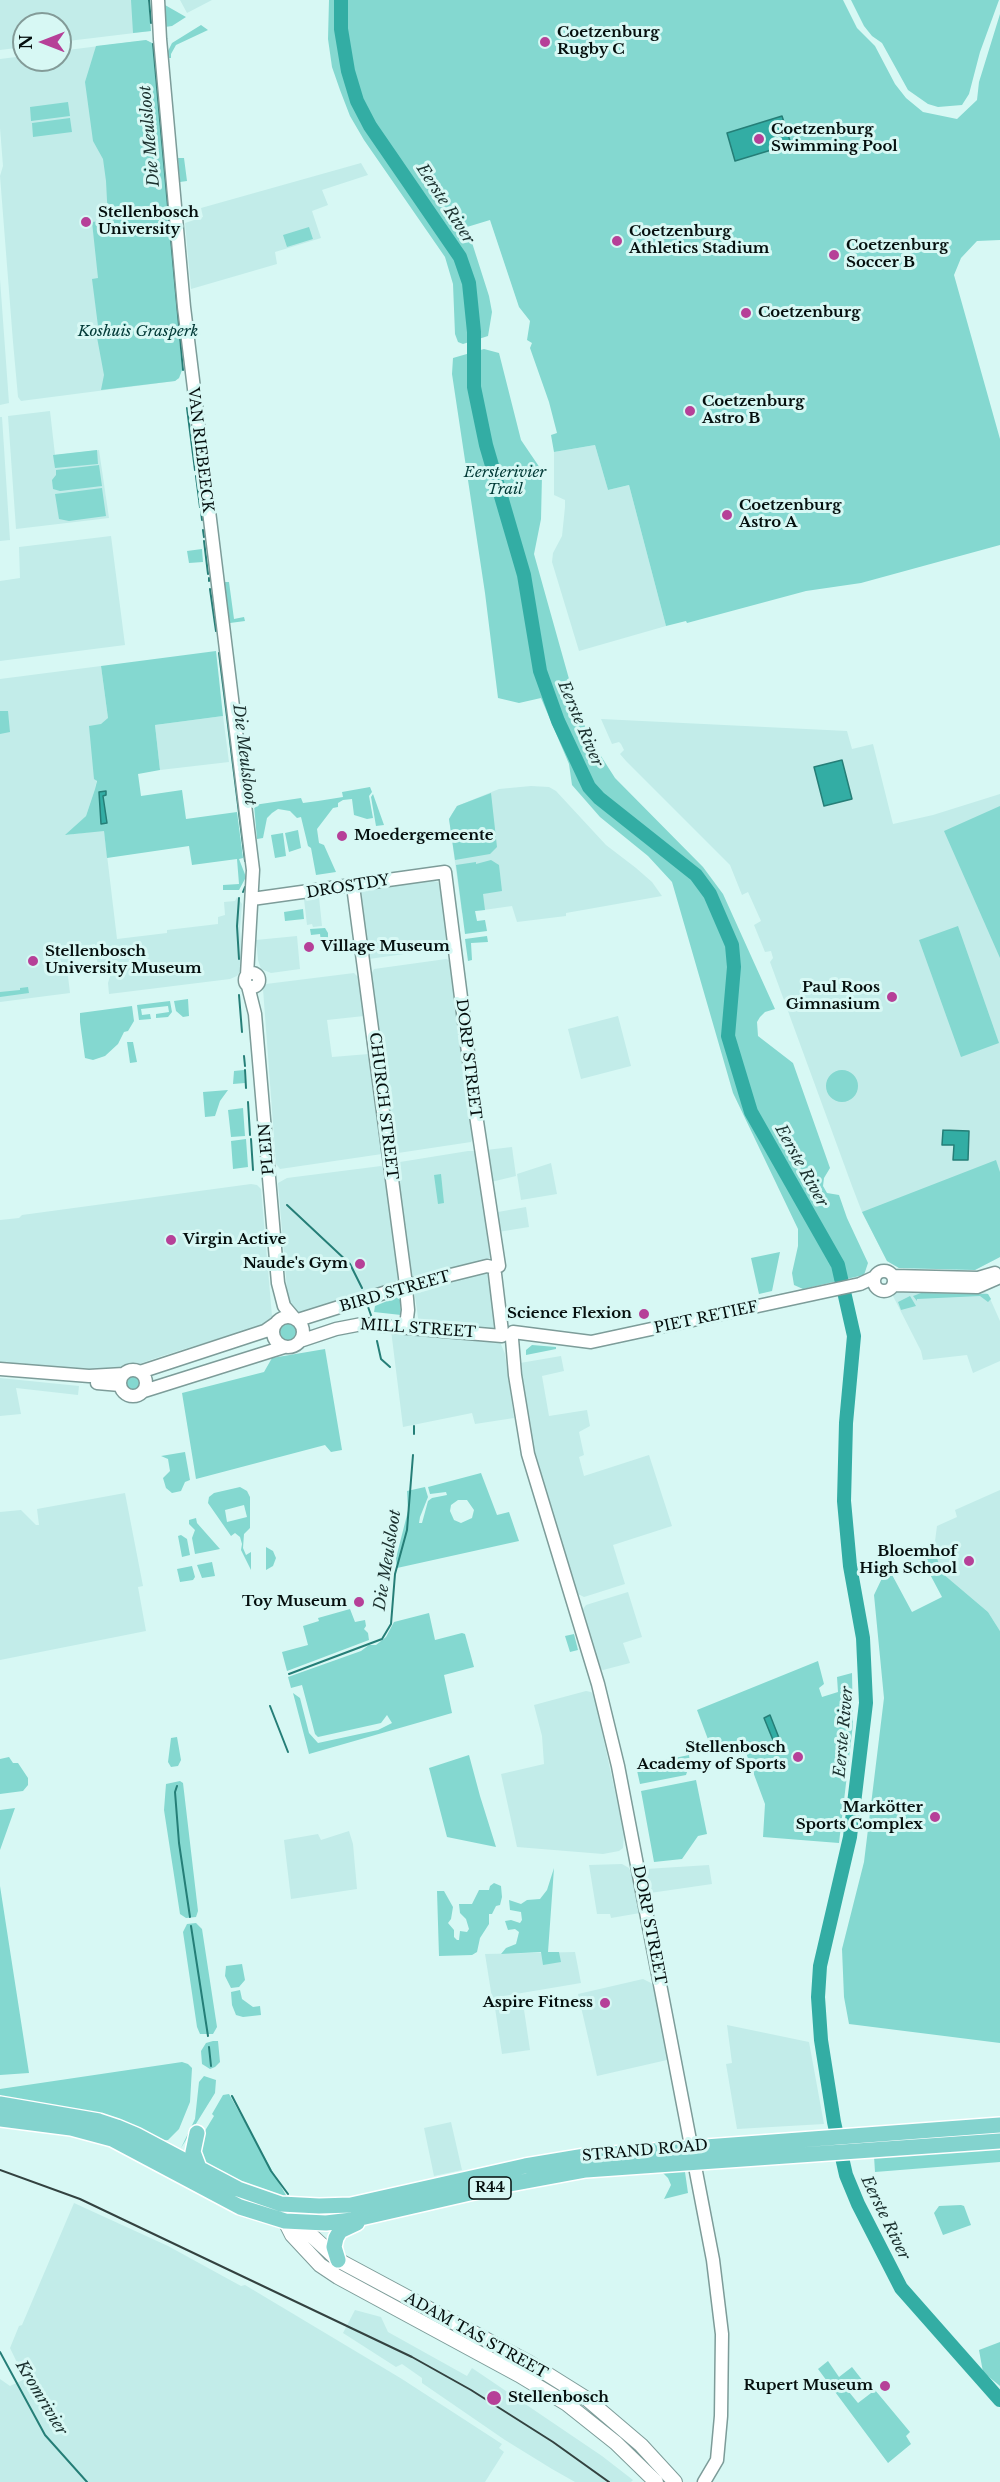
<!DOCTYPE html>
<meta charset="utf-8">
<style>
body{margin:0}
#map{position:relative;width:1000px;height:2482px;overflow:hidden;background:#d7f8f4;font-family:"Libre Baskerville",serif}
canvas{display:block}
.north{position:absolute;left:12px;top:12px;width:60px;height:60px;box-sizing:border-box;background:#d7f8f4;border:2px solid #839b98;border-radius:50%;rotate:270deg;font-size:16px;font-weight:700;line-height:24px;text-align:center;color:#050f0e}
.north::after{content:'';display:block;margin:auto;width:21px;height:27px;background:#b64098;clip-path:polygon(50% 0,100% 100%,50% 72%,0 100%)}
</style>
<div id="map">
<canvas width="1000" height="2482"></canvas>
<div class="north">N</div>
</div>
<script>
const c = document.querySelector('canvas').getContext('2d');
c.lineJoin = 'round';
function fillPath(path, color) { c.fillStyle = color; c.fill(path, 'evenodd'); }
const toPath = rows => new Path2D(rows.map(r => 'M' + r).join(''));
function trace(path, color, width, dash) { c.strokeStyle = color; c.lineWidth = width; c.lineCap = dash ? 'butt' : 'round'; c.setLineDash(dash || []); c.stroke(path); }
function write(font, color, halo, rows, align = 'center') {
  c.font = font + ' "Libre Baskerville",serif'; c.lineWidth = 6; c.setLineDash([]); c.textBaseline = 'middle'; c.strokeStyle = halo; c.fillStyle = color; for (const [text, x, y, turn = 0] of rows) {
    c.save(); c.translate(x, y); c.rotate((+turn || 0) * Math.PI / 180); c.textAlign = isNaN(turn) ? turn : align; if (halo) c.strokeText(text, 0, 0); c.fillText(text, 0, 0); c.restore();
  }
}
const built = toPath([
 [0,0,148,0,151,31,60,42,60,24,24,24,24,47,0,50],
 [180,0,212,0,187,13],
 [146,40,152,43,182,370,179,378,175,381,21,401,18,397,13,342,0,176,3,166,0,128,0,59,24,56,24,60,60,60,60,51],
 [361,163,368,175,322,190,328,205,312,211,321,238,275,252,277,264,191,289,185,223,203,217,201,208],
 [0,279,9,403,0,405],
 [50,411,55,455,99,450,109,518,16,529,8,416],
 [0,417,2,417,10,540,0,541],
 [595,445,608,490,629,485,666,626,579,651,552,562,553,553,562,536,565,507,565,500,554,495,554,452],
 [111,536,125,645,0,661,0,581,20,578,19,547],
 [101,666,108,718,95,789,86,816,66,835,104,830,117,939,167,933,167,930,218,924,218,917,225,915,224,902,235,901,237,897,242,904,240,929,243,967,237,976,230,979,109,994,108,983,113,966,98,967,95,944,83,946,70,968,68,976,70,993,0,1002,0,679],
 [223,716,229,762,160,770,155,725],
 [601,719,847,731,852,749,873,744,893,824,933,815,1000,794,1000,1257,975,1270,899,1268,887,1261,862,1212,852,1186,770,962,773,958,771,951,765,952,754,925,761,921,748,892,742,895,730,865,626,761,620,754,624,750,621,744,619,742,612,744],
 [531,786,549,787,556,791,606,845,636,868,652,882,662,896,566,913,566,916,517,922,512,906,462,913,449,819,452,814,457,806,499,789],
 [430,880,438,882,442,887,449,944,447,948,369,959,360,893,365,889],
 [319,897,322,926,313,927,312,924,307,925,304,899],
 [297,936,300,969,271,973,261,969,258,960,256,940],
 [446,959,451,961,474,1136,471,1142,398,1153,393,1147,370,976,374,969],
 [354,973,359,978,364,1016,327,1020,332,1057,369,1054,382,1154,280,1169,276,1164,263,989,266,984],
 [618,1016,631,1066,581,1079,568,1029],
 [512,1147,516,1176,491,1182,486,1150],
 [468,1151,476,1151,477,1159,490,1258,484,1262,424,1274,421,1278,414,1279,409,1273,411,1271,397,1165,400,1162],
 [551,1163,557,1194,521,1200,517,1174],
 [381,1166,385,1169,399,1275,397,1280,395,1283,301,1312,293,1311,288,1301,278,1183,287,1178],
 [251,1184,257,1185,261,1189,272,1316,266,1324,162,1356,113,1373,0,1364,0,1220,19,1218,22,1215],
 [526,1207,529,1227,498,1232,496,1215,498,1212],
 [488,1270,492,1278,497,1330,426,1323,419,1325,414,1289],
 [894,1291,983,1291,988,1294,1000,1321,1000,1361,973,1373,967,1355,923,1360,921,1351,893,1296],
 [391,1330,500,1342,505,1354,514,1418,475,1424,472,1413,403,1427],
 [561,1356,564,1371,542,1376,549,1416,587,1410,590,1426,579,1432,584,1455,579,1457,584,1476,649,1455,672,1526,613,1545,625,1584,584,1597,576,1593,535,1458,520,1363],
 [0,1378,79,1386,78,1395,16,1388,21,1414,0,1416],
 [1000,1490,1000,1631,988,1612,942,1573,934,1549,937,1526,957,1517,955,1510],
 [125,1493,143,1586,138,1587,146,1631,0,1660,0,1512,21,1510,36,1525,39,1525,37,1509],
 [628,1592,642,1637,623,1643,630,1663,603,1670,599,1668,582,1613,583,1609,586,1605],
 [586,1691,591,1692,594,1695,624,1833,623,1848,619,1851,603,1854,517,1847,501,1774,544,1764,542,1736,534,1705],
 [349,1831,353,1844,357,1889,291,1899,284,1840,318,1834,321,1840],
 [622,1864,629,1868,632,1875,640,1913,611,1918,610,1914,597,1914,589,1865],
 [709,1865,712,1884,650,1893,646,1869],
 [575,1952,581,1983,492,1998,485,1954],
 [643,1979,651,1983,654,1989,667,2053,667,2060,597,2076,578,1994],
 [523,2003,530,2050,502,2054,495,2008],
 [727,2025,809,2042,824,2124,737,2129,726,2064,732,2063],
 [451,2122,462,2170,434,2176,424,2128],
 [74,2203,168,2246,241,2286,245,2285,402,2379,502,2444,499,2448,504,2452,485,2482,0,2482,0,2379,10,2386,25,2379,10,2348,19,2326,22,2325],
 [355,2310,381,2317,388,2332,467,2376,472,2368,602,2456,633,2480,631,2482,575,2482,552,2469,505,2440,422,2383,422,2378,402,2364,396,2367,343,2333]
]);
const green = toPath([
 [131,0,148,0,151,31,133,33],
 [329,0,843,0,857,28,875,46,895,84,906,98,923,112,957,119,977,100,979,82,1000,14,1000,240,977,241,961,258,954,275,1000,439,1000,545,861,583,806,591,687,623,686,621,666,626,629,485,608,490,595,445,554,452,551,435,557,433,549,402,530,348,532,343,527,340,530,321,519,307,490,220,467,227,489,296,492,312,488,336,463,344,458,342,455,334,453,284,445,257,364,140,350,116,340,90,332,67,328,39],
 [851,0,999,0,980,52,969,94,962,105,938,107,928,104,908,90,882,43,872,36,864,26],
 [165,5,186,17,172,26,165,27],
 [201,25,208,30,176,45,171,54,171,58,168,58,167,53,172,43],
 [146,40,152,43,182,370,179,378,175,381,101,390,104,375,96,332,98,326,92,279,98,278,92,222,108,220,106,181,103,159,93,141,85,82,96,46],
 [68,102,70,116,31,121,30,107],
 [70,118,72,132,33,137,32,123],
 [178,158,184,158,187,181,180,182],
 [309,227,313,239,287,247,283,235],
 [484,349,499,353,521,440,540,468,542,475,541,519,534,554,578,711,592,742,615,778,703,867,723,894,775,1009,765,1012,760,1017,757,1022,758,1036,793,1063,830,1168,824,1178,823,1186,827,1193,839,1195,847,1218,868,1263,864,1275,803,1289,794,1285,792,1273,798,1246,798,1229,733,1093,672,882,648,856,600,817,572,785,569,764,541,698,519,703,498,698,485,593,452,374,453,358],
 [97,450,98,464,55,468,53,455],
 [99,465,102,486,60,491,53,489,52,480,56,475,56,470],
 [102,488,106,516,69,521,59,519,55,494],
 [202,549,203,562,189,563,187,551],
 [224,582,229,582,234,619,244,617,245,621,230,623],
 [216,651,223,716,155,725,160,770,138,774,141,796,182,790,186,819,237,812,243,858,239,859,246,877,239,890,223,890,223,885,239,884,237,859,192,865,189,846,107,858,104,831,65,835,86,816,95,789,97,781,94,779,89,726,101,724,108,718,101,666],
 [0,711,8,711,10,732,0,734],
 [370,787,372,792,369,796,373,818,367,819,354,815,352,799,343,800,338,803,338,807,333,808,317,829,319,843,324,845,336,872,316,875,311,848,308,846,301,817,297,818,290,811,278,809,272,813,267,818,263,838,257,839,254,805,301,798,303,803,318,801,343,797,342,792],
 [491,793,497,847,490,854,455,860,449,819,452,814,457,806],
 [373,794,384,825,376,826,371,797],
 [1000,806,1000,958,944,831],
 [298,830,301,848,289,852,285,833],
 [283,833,286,856,275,858,271,835],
 [491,860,499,865,502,891,483,894,485,910,475,911,477,921,485,920,487,931,465,934,456,865,476,862,476,864],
 [303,909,304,919,285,921,284,912],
 [958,926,999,1043,961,1057,919,940],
 [325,928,328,933,328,948,322,948,320,934,311,935,310,929],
 [487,936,488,942,471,943,472,960,468,961,465,939],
 [28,987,29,993,0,997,0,992,20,990,20,988],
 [188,999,189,1016,183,1017,176,1011,174,1001],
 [170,1001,172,1012,168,1017,156,1018,156,1014,169,1012,168,1006,141,1009,142,1015,150,1014,151,1019,139,1020,137,1005],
 [132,1006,134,1021,128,1031,124,1032,118,1044,105,1056,93,1060,85,1058,80,1022,80,1013],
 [127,1042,133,1042,137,1062,130,1063],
 '826 1086a16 16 0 1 1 32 0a16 16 0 1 1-32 0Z',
 [244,1070,245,1083,233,1084,234,1071],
 [228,1090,220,1101,215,1116,205,1117,203,1092],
 [243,1108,245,1136,231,1137,228,1110],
 [246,1139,248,1167,233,1169,231,1141],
 [996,1160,1000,1172,1000,1257,975,1270,899,1268,887,1261,862,1212],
 [441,1174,444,1203,438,1204,434,1175],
 [780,1252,772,1291,759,1294,751,1258],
 [921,1293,988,1294,991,1299,988,1302,980,1296,917,1299,917,1301,913,1296],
 [910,1296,916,1306,901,1310,898,1302],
 [397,1297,400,1300,401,1315,374,1312,375,1306],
 '276 1332a11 11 0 1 1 22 0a11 11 0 1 1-22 0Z',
 [532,1345,556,1347,556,1349,526,1355,526,1350],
 [325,1349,342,1450,331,1452,325,1445,196,1479,182,1393,264,1372,272,1358],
 '123 1384a10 10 0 1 1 20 0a10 10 0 1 1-20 0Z',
 [185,1452,190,1480,185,1482,181,1491,172,1493,166,1488,163,1478,170,1471,168,1459,161,1456],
 [481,1473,497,1515,509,1512,519,1541,397,1568,396,1558,408,1511,407,1491,425,1487,428,1497,420,1517,419,1523,422,1523,428,1501,432,1498,447,1495,446,1492,430,1494,428,1487],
 [458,1500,467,1500,474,1510,472,1518,461,1523,454,1520,450,1511,451,1505],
 [240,1487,247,1491,250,1497,250,1528,244,1534,243,1548,246,1555,251,1552,251,1570,241,1550,242,1544,240,1537,235,1533,231,1536,208,1503,209,1497,214,1493],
 [244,1505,247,1517,227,1522,225,1510],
 [196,1518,197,1523,220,1549,195,1554,192,1538,195,1530,189,1524,189,1520],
 [181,1535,187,1539,190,1555,182,1557,178,1536],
 [266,1547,273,1551,276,1558,273,1566,266,1570],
 [916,1548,934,1549,942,1573,988,1612,1000,1631,1000,2043,849,2024,844,1997,842,1949,864,1862,884,1698,874,1595,884,1574,890,1571,912,1612,942,1597],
 [212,1562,215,1576,202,1578,197,1565],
 [192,1566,195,1577,193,1580,180,1582,177,1569],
 [350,1609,355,1622,365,1620,366,1626,364,1629,368,1633,369,1640,287,1671,282,1652,308,1645,303,1626,319,1621,318,1618],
 [429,1613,435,1640,462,1633,465,1634,474,1667,444,1675,452,1713,309,1754,293,1693,300,1698,309,1733,318,1743,378,1730,392,1723,387,1715,381,1723,318,1737,315,1734,302,1685,291,1688,288,1677,361,1651,369,1645,376,1645,386,1637,394,1622],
 [574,1634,578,1650,570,1652,565,1636],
 [818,1661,824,1684,819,1688,822,1697,838,1692,837,1677,852,1673,853,1724,839,1843,763,1837,765,1804,743,1745,712,1750,697,1710],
 [177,1737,181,1760,178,1766,171,1767,168,1762,171,1738],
 [469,1755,480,1796,496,1847,447,1837,429,1768],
 [689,1755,690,1763,686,1775,640,1784,636,1766],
 [9,1757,13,1763,18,1763,28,1778,28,1785,23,1791,0,1794,0,1759],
 [696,1780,707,1834,698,1836,682,1859,654,1862,641,1791],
 [180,1781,183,1783,198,1911,196,1917,186,1918,180,1914,164,1810,166,1784],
 [15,1808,0,1850,0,1810],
 [554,1868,548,1952,559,1952,561,1962,543,1965,541,1952,501,1954,506,1948,516,1944,519,1932,515,1929,508,1930,505,1921,511,1920,520,1923,522,1920,521,1912,510,1910,509,1900,521,1904,527,1900,540,1899,547,1890],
 [494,1883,501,1886,502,1897,500,1905,496,1906,492,1914,489,1914,489,1924,480,1938,477,1952,472,1955,439,1956,437,1891,444,1891,453,1907,451,1919,448,1923,454,1930,454,1937,457,1940,459,1940,460,1931,467,1932,469,1929,466,1919,460,1913,459,1904,472,1904,479,1890,489,1890,490,1886],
 [0,1886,29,2073,0,2075],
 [196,1923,202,1929,217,2027,213,2034,200,2034,197,2027,183,1932,187,1924],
 [242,1964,245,1980,239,1987,231,1988,225,1976,226,1966],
 [240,1990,242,1999,253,2007,260,2006,261,2015,243,2017,236,2015,232,2005,231,1992],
 [213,2041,218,2041,220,2062,215,2067,210,2069,202,2064,201,2051,206,2043],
 [182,2062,188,2064,192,2068,190,2102,179,2129,168,2140,161,2141,0,2100,0,2089],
 [204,2076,216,2080,215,2093,181,2148,195,2119,199,2082],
 [229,2094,287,2197,264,2191,237,2181,212,2167,203,2160,199,2152,203,2134,214,2116,212,2114,223,2095],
 [1000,2149,1000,2162,875,2172,874,2156],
 [661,2171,685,2172,688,2193,664,2199,671,2185,668,2178],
 [961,2205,964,2206,971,2225,943,2235,934,2213,939,2206],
 [1000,2342,1000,2386,983,2372,979,2350],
 [828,2361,839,2377,852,2367,863,2381,849,2392,858,2403,875,2390,910,2432,906,2436,911,2444,888,2463,818,2369]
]);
const water = toPath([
 [782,116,791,144,735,161,727,133,782,116],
 [842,760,852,799,824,806,814,767,842,760],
 [106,791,106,795,103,796,107,823,101,824,99,792,106,791],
 [943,1130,969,1131,968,1160,953,1160,954,1145,942,1145,943,1130],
 [770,1715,781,1743,775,1745,764,1718,770,1715]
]);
const stream = toPath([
 [149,0,151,23],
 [153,44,183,370],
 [187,408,195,470],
 [196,476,200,507],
 [201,511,202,520],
 [203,530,204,537],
 [204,541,208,574],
 [209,578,209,581],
 [210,589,216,631],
 [219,653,245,861],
 [243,892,245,887],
 [239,898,237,926,239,959],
 [239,995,242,1032],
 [244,1056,245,1066],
 [245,1070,246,1088],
 [248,1102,250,1135],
 [251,1139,253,1170],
 [287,1205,350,1264,362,1288],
 [367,1304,372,1318],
 [377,1341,381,1359,390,1367],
 [414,1434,414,1426],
 [289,1674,382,1639,391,1624,395,1574,407,1530,413,1455],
 [270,1706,288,1752],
 [177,1786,175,1792,179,1843,190,1917],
 [191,1926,208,2036],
 [209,2047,211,2066],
 [232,2096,271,2171,288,2194],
 [0,2352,45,2435,87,2482]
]);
const river = toPath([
 [341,0,341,29,348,71,357,101,370,126,460,257,469,283,474,332,474,387,486,445,524,575,540,671,558,721,589,787,599,798,696,875,710,894,732,945,734,967,728,1036,751,1112,838,1265,854,1336,846,1423,844,1501,850,1566,863,1638,866,1703,850,1837,820,1966,818,1997,821,2040,834,2122,846,2175,858,2204,901,2288,1000,2400]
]);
const tertiary = toPath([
 [158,0,160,39,184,307,253,870,247,975],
 [353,886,405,1277,408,1310,406,1326],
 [252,899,445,872,476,1115,499,1266],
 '245 980a7 7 0 1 1 14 0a7 7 0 1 1-14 0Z',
 [248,986,255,1014,278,1283,284,1306,295,1319],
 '874 1281a10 10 0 1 1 20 0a10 10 0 1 1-20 0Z',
 [495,1274,502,1332],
 [893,1276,978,1278,995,1273],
 [893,1285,977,1287,1000,1277],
 '273 1332a15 15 0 1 1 30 0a15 15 0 1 1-30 0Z',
 [298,1320,406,1286,487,1266,492,1267],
 [513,1332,591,1342,860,1284,875,1277],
 [512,1339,515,1375,528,1454,598,1684,618,1766,713,2260,722,2334,721,2416,717,2460,704,2482],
 [300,1341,336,1329,362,1324,502,1336],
 [0,1369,89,1376,124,1374],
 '120 1383a13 13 0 1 1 26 0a13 13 0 1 1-26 0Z',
 [140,1372,265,1331,275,1324],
 [97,1383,120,1385],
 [144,1391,284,1347]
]);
const secondary = toPath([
 [295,2205,297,2222,338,2260,528,2362,587,2399,641,2445,675,2482],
 [284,2212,285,2221,292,2235,320,2265,338,2277,519,2375,567,2404,616,2443,656,2482]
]);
const primary = toPath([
 [0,2104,99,2121,117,2127,136,2135,238,2189,281,2204,319,2206,351,2205,525,2166,585,2156,1000,2125],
 [0,2119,71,2128,112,2139,240,2207,285,2221,326,2223,352,2220,505,2185,586,2170,1000,2141],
 [197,2133,193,2152,199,2168],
 [338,2260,334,2247,336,2238,340,2231,357,2223]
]);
const rail = toPath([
 [0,2170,80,2199,412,2357,471,2390,553,2442,609,2482]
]);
const markers = [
 [545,42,6,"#b64098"],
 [759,139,6,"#b64098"],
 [86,222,6,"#b64098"],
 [617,241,6,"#b64098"],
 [834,255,6,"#b64098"],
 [746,313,6,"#b64098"],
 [690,411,6,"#b64098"],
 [727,515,6,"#b64098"],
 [342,836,6,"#b64098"],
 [309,947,6,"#b64098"],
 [33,961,6,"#b64098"],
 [892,997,6,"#b64098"],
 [171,1240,6,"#b64098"],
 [360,1264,6,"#b64098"],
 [644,1314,6,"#b64098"],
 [969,1561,6,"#b64098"],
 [359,1602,6,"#b64098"],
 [798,1757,6,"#b64098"],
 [935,1817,6,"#b64098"],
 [605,2003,6,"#b64098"],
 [885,2386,6,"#b64098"],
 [494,2398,8,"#b64098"]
];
const shields = [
 [490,2188,42]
];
const shieldNames = [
 ["R44",490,2188]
];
const poiNames = [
 ["Coetzenburg",557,33],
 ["Rugby C",557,50],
 ["Coetzenburg",771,130],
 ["Swimming Pool",771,147],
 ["Stellenbosch",98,213],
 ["University",98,230],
 ["Coetzenburg",629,232],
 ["Athletics Stadium",629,249],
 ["Coetzenburg",846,246],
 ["Soccer B",846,263],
 ["Coetzenburg",758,313],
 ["Coetzenburg",702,402],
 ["Astro B",702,419],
 ["Coetzenburg",739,506],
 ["Astro A",739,523],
 ["Moedergemeente",354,836],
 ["Village Museum",321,947],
 ["Stellenbosch",45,952],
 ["University Museum",45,969],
 ["Paul Roos",880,988,"right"],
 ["Gimnasium",880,1005,"right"],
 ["Virgin Active",183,1240],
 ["Naude's Gym",348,1264,"right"],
 ["Science Flexion",632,1314,"right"],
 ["Bloemhof",957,1552,"right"],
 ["High School",957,1569,"right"],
 ["Toy Museum",347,1602,"right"],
 ["Stellenbosch",786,1748,"right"],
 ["Academy of Sports",786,1765,"right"],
 ["Markötter",923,1808,"right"],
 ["Sports Complex",923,1825,"right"],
 ["Aspire Fitness",593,2003,"right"],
 ["Rupert Museum",873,2386,"right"],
 ["Stellenbosch",508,2398]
];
const parkNames = [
 ["Koshuis Grasperk",138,332],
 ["Eersterivier",505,473],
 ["Trail",505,490]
];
const streetNames = [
 ["VAN RIEBEECK",200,450,83],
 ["DROSTDY",348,887,-9],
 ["DORP STREET",468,1059,83],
 ["CHURCH STREET",383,1106,83],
 ["PLEIN",267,1149,-95],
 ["BIRD STREET",395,1292,-16],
 ["PIET RETIEF",706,1318,-12],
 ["MILL STREET",418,1329,4],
 ["DORP STREET",649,1925,79],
 ["STRAND ROAD",645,2151,-5],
 ["ADAM TAS STREET",476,2336,29]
];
const waterNames = [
 ["Die Meulsloot",150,136,-95],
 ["Eerste River",445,204,57],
 ["Eerste River",580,724,67],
 ["Die Meulsloot",244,755,83],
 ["Eerste River",801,1166,61],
 ["Die Meulsloot",388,1560,-81],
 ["Eerste River",844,1732,-85],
 ["Eerste River",885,2218,64],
 ["Kromrivier",41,2398,59]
];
fillPath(built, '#c2ece9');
fillPath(green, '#84d8d0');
fillPath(water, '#33ada4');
trace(water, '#257e77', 1.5);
trace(stream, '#257e77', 2);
trace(river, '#33ada4', 14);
trace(tertiary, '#7d9c99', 15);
trace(secondary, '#7d9c99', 16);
trace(primary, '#fff', 18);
trace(tertiary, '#fff', 12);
trace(secondary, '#fff', 14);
trace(primary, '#83d3ce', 15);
trace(rail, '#334240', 2);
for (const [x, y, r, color] of markers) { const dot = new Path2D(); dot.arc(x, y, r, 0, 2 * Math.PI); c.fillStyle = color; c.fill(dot); trace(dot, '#d7f8f4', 2); }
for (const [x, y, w] of shields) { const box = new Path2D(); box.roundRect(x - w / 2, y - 11, w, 22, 4.5); c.fillStyle = '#d7f8f4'; c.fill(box); trace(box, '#050f0e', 1.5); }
write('bold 14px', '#050f0e', null, shieldNames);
write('bold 15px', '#050f0e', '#d7f8f4', poiNames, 'left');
write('italic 15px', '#003936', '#d7f8f4', parkNames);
write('15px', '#050f0e', '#d7f8f4', streetNames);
write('italic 16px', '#1b302e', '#d7f8f4', waterNames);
</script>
